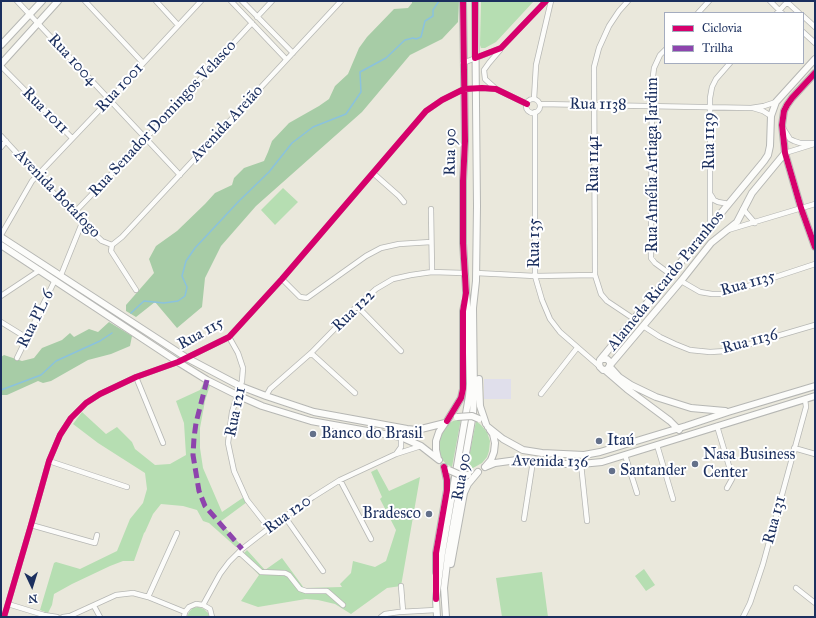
<!DOCTYPE html>
<meta charset="utf-8">
<style>
body{margin:0}
#map{position:relative;width:816px;height:618px;overflow:hidden;background:#eae8dc;font-family:"IM FELL Great Primer",serif}
canvas{display:block}
.frame{position:absolute;inset:0;border:2px solid #1b2f5e;pointer-events:none}
.legend{position:absolute;left:664px;top:12px;width:140px;height:52px;box-sizing:border-box;background:#fff;border:1px solid #a4acbf;margin:0;padding:5px 7px;list-style:none;font-size:12px;color:#1b2f5e}
.legend li{display:flex;align-items:center;gap:8px;height:20px}
.legend b{width:20px;border:1px solid #a4acbf}
.north{position:absolute;left:12px;top:566px;width:40px;height:40px;-webkit-text-stroke:3px #fff;paint-order:stroke;rotate:176deg;font-size:11px;font-weight:700;line-height:16px;text-align:center;color:#1b2f5e}
.north::after{content:'';display:block;margin:auto;width:14px;height:18px;background:#1b2f5e;clip-path:polygon(50% 0,100% 100%,50% 72%,0 100%)}
</style>
<div id="map">
<canvas width="816" height="618"></canvas>
<div class="frame"></div>
<ul class="legend">
<li><b style="height:5px;background:#d6006c"></b>Ciclovia</li>
<li><b style="height:5px;background:#8e44ad"></b>Trilha</li>
</ul>
<div class="north">N</div>
</div>
<script>
const c = document.querySelector('canvas').getContext('2d');
c.lineJoin = 'round';
function fillPath(path, color) { c.fillStyle = color; c.fill(path, 'evenodd'); }
const toPath = rows => new Path2D(rows.map(r => 'M' + r).join(''));
function trace(path, color, width, dash) { c.strokeStyle = color; c.lineWidth = width; c.lineCap = dash ? 'butt' : 'round'; c.setLineDash(dash || []); c.stroke(path); }
function write(font, color, halo, rows, align = 'center') {
  c.font = font + ' "IM FELL Great Primer",serif'; c.lineWidth = 4; c.setLineDash([]); c.textBaseline = 'middle'; c.strokeStyle = halo; c.fillStyle = color; for (const [text, x, y, turn = 0] of rows) {
    c.save(); c.translate(x, y); c.rotate((+turn || 0) * Math.PI / 180); c.textAlign = isNaN(turn) ? turn : align; if (halo) c.strokeText(text, 0, 0); c.fillText(text, 0, 0); c.restore();
  }
}
const built = toPath([
 [484,379,511,379,511,399,484,399]
]);
const green = toPath([
 [481,1,534,1,496,42,485,48,481,48,480,45],
 [283,188,298,202,275,225,261,210],
 [204,382,210,385,205,401,200,428,200,448,203,468,222,512,244,497,247,502,220,522,240,544,236,547,209,523,203,521,197,510,183,506,161,504,153,514,145,532,144,533,134,561,123,561,110,566,72,584,54,594,52,605,48,613,40,610,54,563,56,562,80,569,117,551,130,519,143,503,147,489,145,473,98,443,73,424,82,412,106,434,117,427,132,442,135,449,155,465,170,464,186,455,184,423,176,401,200,390],
 [461,419,452,467,446,464,440,457,438,447,439,438,446,426,453,421],
 [476,421,481,425,487,432,490,441,489,451,487,457,482,463,473,468,467,468],
 [377,469,389,491,420,477,401,586,387,588,351,614,335,604,318,600,306,599,258,607,241,601,259,575,241,556,247,550,265,570,282,558,304,588,342,587,340,584,351,573,353,561,375,567,386,561,396,530,380,499,382,497,371,472],
 [644,569,655,585,646,591,635,576],
 [542,572,548,617,502,617,496,578],
 [198,607,204,609,208,613,209,617,187,617,189,612,193,608]
]);
const forest = toPath([
 [412,1,459,1,458,22,442,39,410,55,362,112,256,206,221,246,205,278,202,307,177,328,155,302,136,317,126,311,126,305,154,273,149,259,156,246,177,231,205,204,215,193,232,185,234,178,244,168,264,161,268,152,272,141,289,123,319,106,329,99,335,86,348,74,359,48,367,37,394,9,408,8,412,3],
 [109,322,132,336,130,346,111,354,88,360,51,381,43,383,38,381,7,395,1,395,1,357,4,355,22,361,34,358,42,348,62,340,70,333,74,337,89,329,98,332]
]);
const stream = toPath([
 [131,313,144,301,164,303,178,301,185,296,187,287,182,276,186,261,195,248,239,201,269,172,292,143,313,127,346,114,361,92,360,72,386,58,405,40,413,38,416,39,421,37,425,21,433,16,433,10,439,1],
 [1,390,41,375,56,361,100,341,112,333]
]);
const minor = toPath([
 [17,1,180,175],
 [85,1,143,63],
 [156,1,178,25],
 [231,1,286,59],
 [242,1,293,53],
 [628,1,619,11,609,26,599,48,594,67,595,275,601,294,607,301,634,319],
 [770,1,782,13],
 [786,1,799,13],
 [698,13,709,1],
 [777,13,788,1],
 [803,16,815,27],
 [257,17,272,1],
 [803,32,815,43],
 [665,50,660,55,654,68,652,84,651,250,651,258,655,263,670,274],
 [463,63,501,48,546,1],
 [1,66,72,138],
 [495,88,485,79,484,70,489,63,500,50],
 [534,99,536,65,551,1],
 '526 106a7 7 0 1 1 14 0a7 7 0 1 1-14 0Z',
 [540,104,751,108,764,106,776,102],
 [753,108,763,111,771,116],
 [535,112,535,276,542,300,550,319,560,332,599,366],
 [783,128,790,139,794,141,800,143,815,143],
 [1,136,73,214,102,241,112,245],
 [1,147,6,141],
 [785,153,814,144],
 [373,173,399,196,404,202],
 [711,195,714,200,718,202,729,204],
 [431,209,432,272],
 [743,209,755,223],
 [73,214,146,138,252,23],
 [710,226,710,98,712,87,716,79,730,63],
 [728,230,815,204],
 [1,235,32,181,109,100,201,1],
 [112,245,122,237,341,1],
 [112,245,111,251,136,290],
 [476,273,535,276,595,275],
 [61,275,82,223],
 [282,279,300,297,307,298,366,256,381,248,399,244,431,242],
 [681,281,700,292,712,294,724,294,815,264],
 [1,296,40,270],
 [357,306,401,351],
 [1,322,27,338],
 [643,326,660,337,675,344,690,350,710,352,726,351,815,325],
 [229,337,238,353,243,368,242,381,232,412,228,443,234,471,247,500,269,528],
 [311,353,355,393],
 [17,358,55,280],
 [136,377,163,443],
 [541,394,577,348],
 [266,396,270,389,311,353,357,306,376,289,393,279,411,275,432,272,464,273],
 [717,426,732,476,732,479,727,488],
 [657,445,673,499],
 [794,448,815,454],
 [396,454,401,447,401,437],
 [625,455,637,493],
 [49,461,127,487],
 [581,464,587,521],
 [340,480,371,539],
 [285,517,323,571],
 [524,519,533,461],
 [31,525,95,543,97,535],
 [239,552,261,572,285,573,289,575,300,589,306,591,327,591,343,605],
 [401,586,403,611],
 [796,588,815,603],
 [148,597,177,533],
 [8,604,44,615,57,617],
 [203,605,220,574,229,562,242,549,269,528,313,497,340,480,396,454,421,446],
 [94,606,100,617],
 [4,617,31,525,49,461,60,435,71,418,86,403,100,394,136,377,178,362,229,337,282,279,426,111,442,100,464,89,482,88,496,89,527,104],
 [63,617,70,616,116,595,133,593,148,597,185,612],
 [184,617,185,612,189,607,196,604,203,605,210,609,212,617],
 [381,617,385,614,399,612,436,610],
 [743,617,750,603,763,564,806,407,805,399]
]);
const major = toPath([
 [1,45,42,1],
 [1,64,58,1],
 [815,73,792,98,787,105,784,111,782,125,785,153,801,208,815,247],
 [1,237,187,358,240,386,266,396,314,412,407,429,417,430,445,423],
 [1,245,178,362,207,380,237,395,262,406,311,421,401,437,421,446,439,460],
 [603,359,607,359,610,362,610,365,607,370,603,370,600,367,599,364,600,360,764,161,768,155,770,146,771,116,776,102,815,59],
 [611,364,681,281,711,243,737,222,752,193,785,153],
 [610,367,619,377,631,385,656,397,691,408,725,411],
 [605,370,627,389,670,421,679,430],
 [479,379,480,406,486,424],
 [447,421,461,398,463,389,463,311,465,302],
 [488,427,503,439,523,450,542,453,584,455,600,452,686,426,728,412,815,386],
 [438,459,436,450,436,441,439,432,445,423],
 [485,467,495,463,517,460,559,464,581,464,602,462,815,396],
 [485,467,491,460,494,452,495,443,493,434,490,430],
 [451,564,464,493,468,484,478,472],
 [436,572,436,553,447,490,447,480,444,467],
 [437,617,436,599,442,553,469,396,470,384,468,321,463,243,463,181,465,141,463,1],
 [446,617,444,588,448,555,473,414,474,395,473,308,476,281,477,206,475,1]
]);
const majorBridge = toPath([
 [457,417,472,416,479,419],
 [449,470,458,474,468,475]
]);
const quiet = toPath([
 [207,380,196,423,194,438,193,455,199,491,205,506,242,549]
]);
const cycleway = toPath([
 [475,1,475,58,501,48,546,1],
 [815,73,792,98,787,105,784,111,782,125,785,153,801,208,815,247],
 [447,421,461,398,463,389,463,311,466,293,463,243,463,181,465,141,463,1],
 [436,599,436,553,447,490,447,480,444,467],
 [4,617,31,525,49,461,60,435,71,418,86,403,100,394,136,377,178,362,229,337,282,279,426,111,442,100,464,89,482,88,496,89,527,104]
]);
const markers = [
 [313,434,4,"#63708a"],
 [599,441,4,"#63708a"],
 [695,464,4,"#63708a"],
 [612,471,4,"#63708a"],
 [429,514,4,"#63708a"]
];
const streetNames = [
 ["Rua 1004",72,60,47],
 ["Rua 1001",120,88,-47],
 ["Rua 1138",598,105,1],
 ["Rua 1011",45,111,45],
 ["Rua Senador Domingos Velasco",163,119,-47],
 ["Avenida Areião",227,124,-47],
 ["Rua 1139",710,141,-90],
 ["Rua 90",451,152,-89],
 ["Rua 1141",594,164,-90],
 ["Rua Amélia Artiaga Jardim",653,165,-90],
 ["Avenida Botafogo",57,194,46],
 ["Rua 135",535,243,-90],
 ["Alameda Ricardo Paranhos",666,281,-51],
 ["Rua 1135",748,284,-16],
 ["Rua 122",354,311,-44],
 ["Rua PL 6",36,319,-64],
 ["Rua 115",201,334,-29],
 ["Rua 1136",750,342,-15],
 ["Rua 121",236,412,-78],
 ["Avenida 136",550,462,1],
 ["Rua 90",462,477,-80],
 ["Rua 120",288,515,-36],
 ["Rua 131",775,520,-75]
];
const poiNames = [
 ["Banco do Brasil",321,434],
 ["Itaú",607,441],
 ["Nasa Business",703,455],
 ["Center",703,473],
 ["Santander",620,471],
 ["Bradesco",421,514,"right"]
];
fillPath(built, '#e0dfeb');
fillPath(green, '#b6deb2');
fillPath(forest, '#a7cca6');
trace(stream, '#8bc2dd', 1.5);
trace(minor, '#b6b7b4', 6);
trace(major, '#b6b7b4', 8);
trace(minor, '#fcfcfa', 4.5);
trace(major, '#fcfcfa', 6);
trace(majorBridge, '#b6b7b4', 8, []);
trace(majorBridge, '#fcfcfa', 6);
trace(quiet, '#8e44ad', 5, [10, 5]);
trace(cycleway, '#d6006c', 6);
for (const [x, y, r, color] of markers) { const dot = new Path2D(); dot.arc(x, y, r, 0, 2 * Math.PI); c.fillStyle = color; c.fill(dot); trace(dot, '#fff', 1.5); }
write('16px', '#1b2f5e', '#fff', streetNames);
write('16px', '#1b2f5e', '#fff', poiNames, 'left');
</script>
